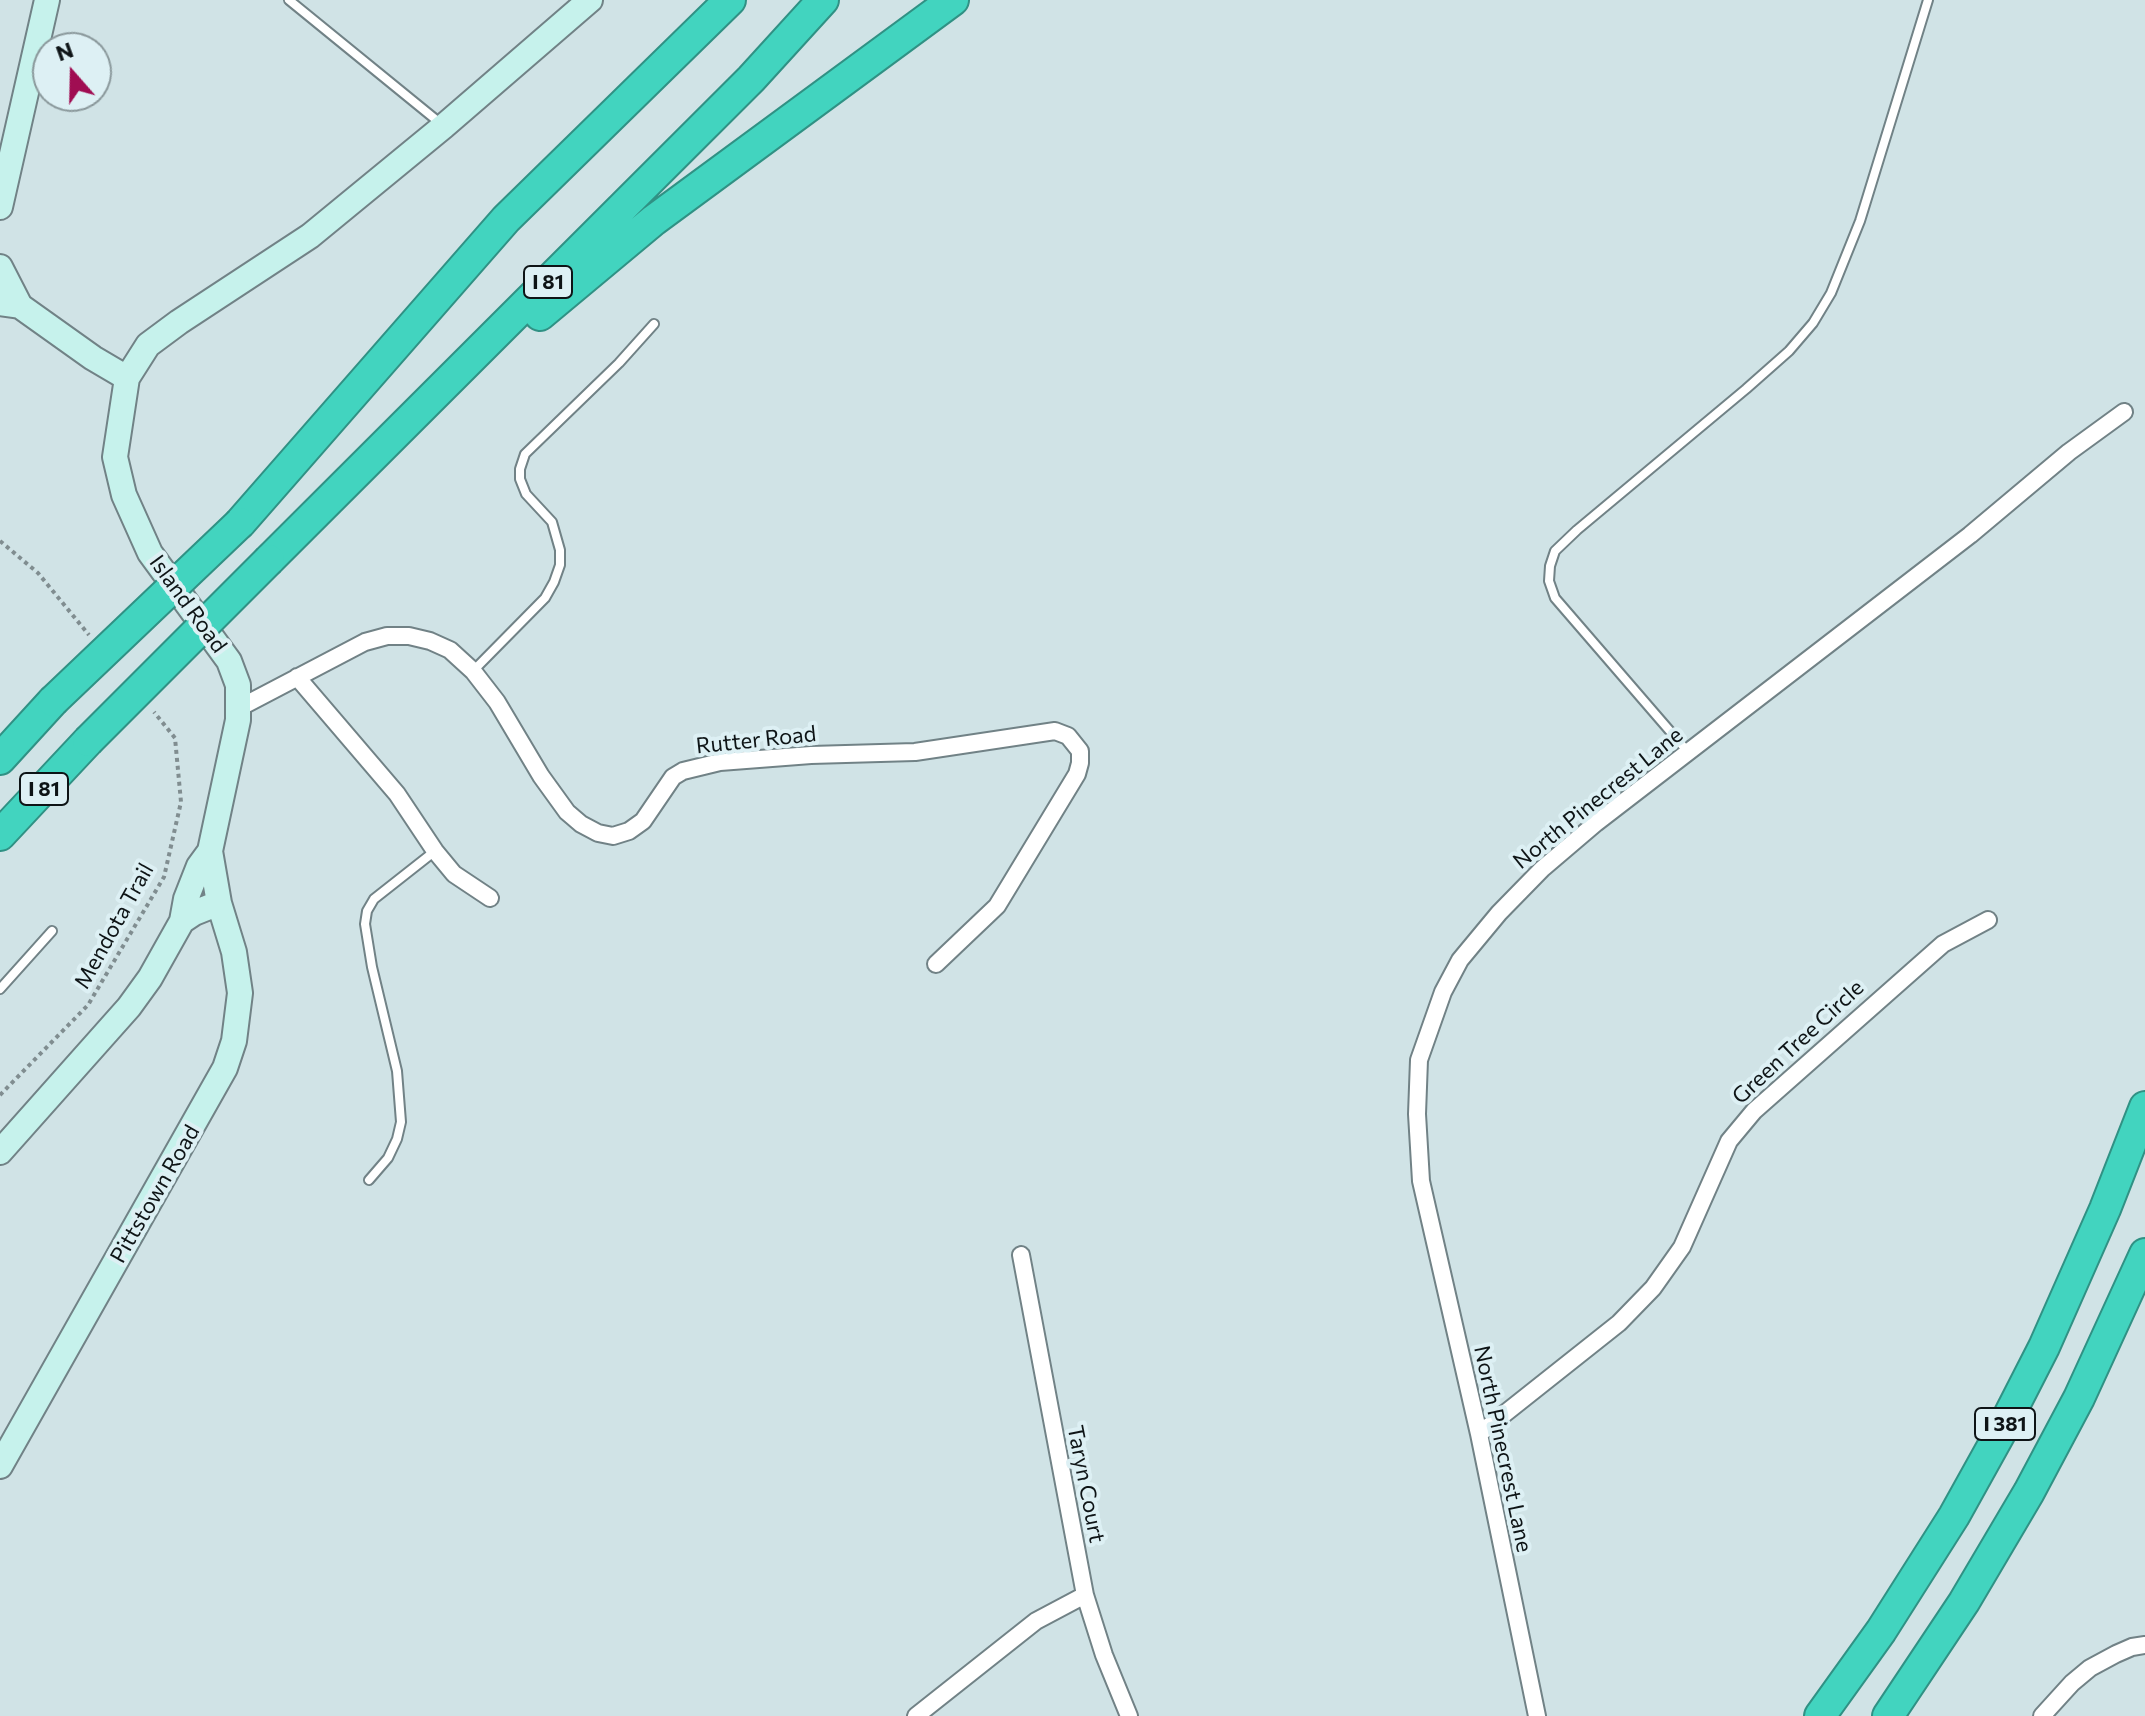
<!DOCTYPE html>
<style>
body{margin:0}
#map{position:relative;width:2145px;height:1716px;overflow:hidden;background:#d0e3e6;font-family:Commissioner,sans-serif}
canvas{display:block}
.north{position:absolute;left:32px;top:32px;width:80px;height:80px;box-sizing:border-box;background:#ddf0f4;border:2px solid #8a989b;border-radius:50%;rotate:340deg;font-size:22px;font-weight:700;line-height:32px;text-align:center;color:#0e1416}
.north::after{content:'';display:block;margin:auto;width:28px;height:36px;background:#a00d52;clip-path:polygon(50% 0,100% 100%,50% 72%,0 100%)}
</style>
<div id="map">
<canvas width="2145" height="1716"></canvas>
<div class="north">N</div>
</div>
<script>
const c = document.querySelector('canvas').getContext('2d');
c.lineJoin = 'round';
const toPath = rows => new Path2D(rows.map(r => 'M' + r).join(''));
function trace(path, color, width, dash) { c.strokeStyle = color; c.lineWidth = width; c.lineCap = dash ? 'butt' : 'round'; c.setLineDash(dash || []); c.stroke(path); }
function write(font, color, halo, rows, align = 'center') {
  c.font = font + ' Commissioner,sans-serif'; c.lineWidth = 8; c.setLineDash([]); c.textBaseline = 'middle'; c.strokeStyle = halo; c.fillStyle = color; for (const [text, x, y, turn = 0] of rows) {
    c.save(); c.translate(x, y); c.rotate((+turn || 0) * Math.PI / 180); c.textAlign = isNaN(turn) ? turn : align; if (halo) c.strokeText(text, 0, 0); c.fillText(text, 0, 0); c.restore();
  }
}
const path = toPath([
 [0,541,38,573,89,635],
 [0,1095,88,1005,164,877,181,802,175,738,154,712]
]);
const lane = toPath([
 [289,0,440,123],
 [473,671,545,598,554,582,560,565,560,550,552,522,526,494,520,479,520,469,525,454,619,363,654,324],
 [1688,752,1555,598,1549,581,1550,566,1555,551,1577,530,1746,389,1789,351,1813,323,1831,293,1860,221,1928,0],
 [0,989,52,931],
 [369,1180,388,1158,397,1139,401,1122,397,1071,372,967,365,924,367,911,374,899,435,851]
]);
const street = toPath([
 [297,677,397,794,435,851,454,874,490,898],
 [239,708,365,642,387,636,409,636,430,641,450,650,473,671,497,702,541,776,567,812,581,824,598,833,613,836,629,831,643,821,673,777,683,771,720,762,811,755,915,752,1055,731,1068,736,1080,751,1080,763,1077,774,997,906,936,964],
 [1021,1255,1085,1595,1104,1655,1129,1716],
 [1479,1434,1619,1323,1653,1288,1682,1247,1729,1141,1754,1111,1943,944,1988,920],
 [916,1716,1036,1621,1085,1595],
 [1537,1716,1479,1434,1421,1181,1417,1114,1419,1060,1443,992,1460,960,1499,913,1542,869,1596,823,1970,535,2069,452,2124,412],
 [2042,1716,2072,1683,2090,1668,2116,1654,2132,1647,2145,1645]
]);
const secondary = toPath([
 [0,207,47,0],
 [0,267,20,306],
 [0,303,20,306,93,358,127,378],
 [182,921,186,899,199,866,210,851],
 [0,1152,129,1007,150,978,182,921,194,913,219,903,210,851,238,720,238,685,229,661,150,553,124,495,115,457,127,378,148,345,179,322,310,236,444,126,590,0],
 [0,1466,225,1068,234,1041,240,993,234,952,219,903]
]);
const highway = toPath([
 [540,315,654,220,953,0],
 [240,523,506,219,730,0],
 [269,560,751,79,823,0],
 [0,759,53,701],
 [0,835,88,741],
 [1820,1716,1881,1631,1954,1516,1999,1435,2044,1347,2105,1209,2145,1107],
 [1888,1716,1964,1602,2029,1492,2079,1398,2145,1254]
]);
const highwayBridge = toPath([
 [53,701,240,523],
 [88,741,269,560]
]);
const shields = [
 [548,282,48],
 [44,789,48],
 [2005,1424,60]
];
const shieldNames = [
 ["I 81",548,282],
 ["I 81",44,789],
 ["I 381",2005,1424]
];
const streetNames = [
 ["Island Road",188,604,54],
 ["Rutter Road",756,740,-6],
 ["North Pinecrest Lane",1598,798,-39],
 ["Mendota Trail",114,926,-61],
 ["Green Tree Circle",1798,1042,-43],
 ["Pittstown Road",155,1194,-60],
 ["North Pinecrest Lane",1503,1449,78],
 ["Taryn Court",1086,1484,79]
];
trace(lane, '#718286', 12);
trace(street, '#718286', 20);
trace(secondary, '#718286', 28);
trace(highway, '#309184', 34);
trace(path, '#808d90', 4, [4, 4]);
trace(lane, '#fff', 8);
trace(street, '#fff', 16);
trace(secondary, '#c6f2ec', 24);
trace(highway, '#42d4bf', 30);
trace(highwayBridge, '#309184', 34, []);
trace(highwayBridge, '#42d4bf', 30);
for (const [x, y, w] of shields) { const box = new Path2D(); box.roundRect(x - w / 2, y - 16, w, 32, 6); c.fillStyle = '#ddf0f4'; c.fill(box); trace(box, '#0e1416', 2); }
write('bold 20px', '#0e1416', null, shieldNames);
write('22px', '#0e1416', '#ddf0f4', streetNames);
</script>
